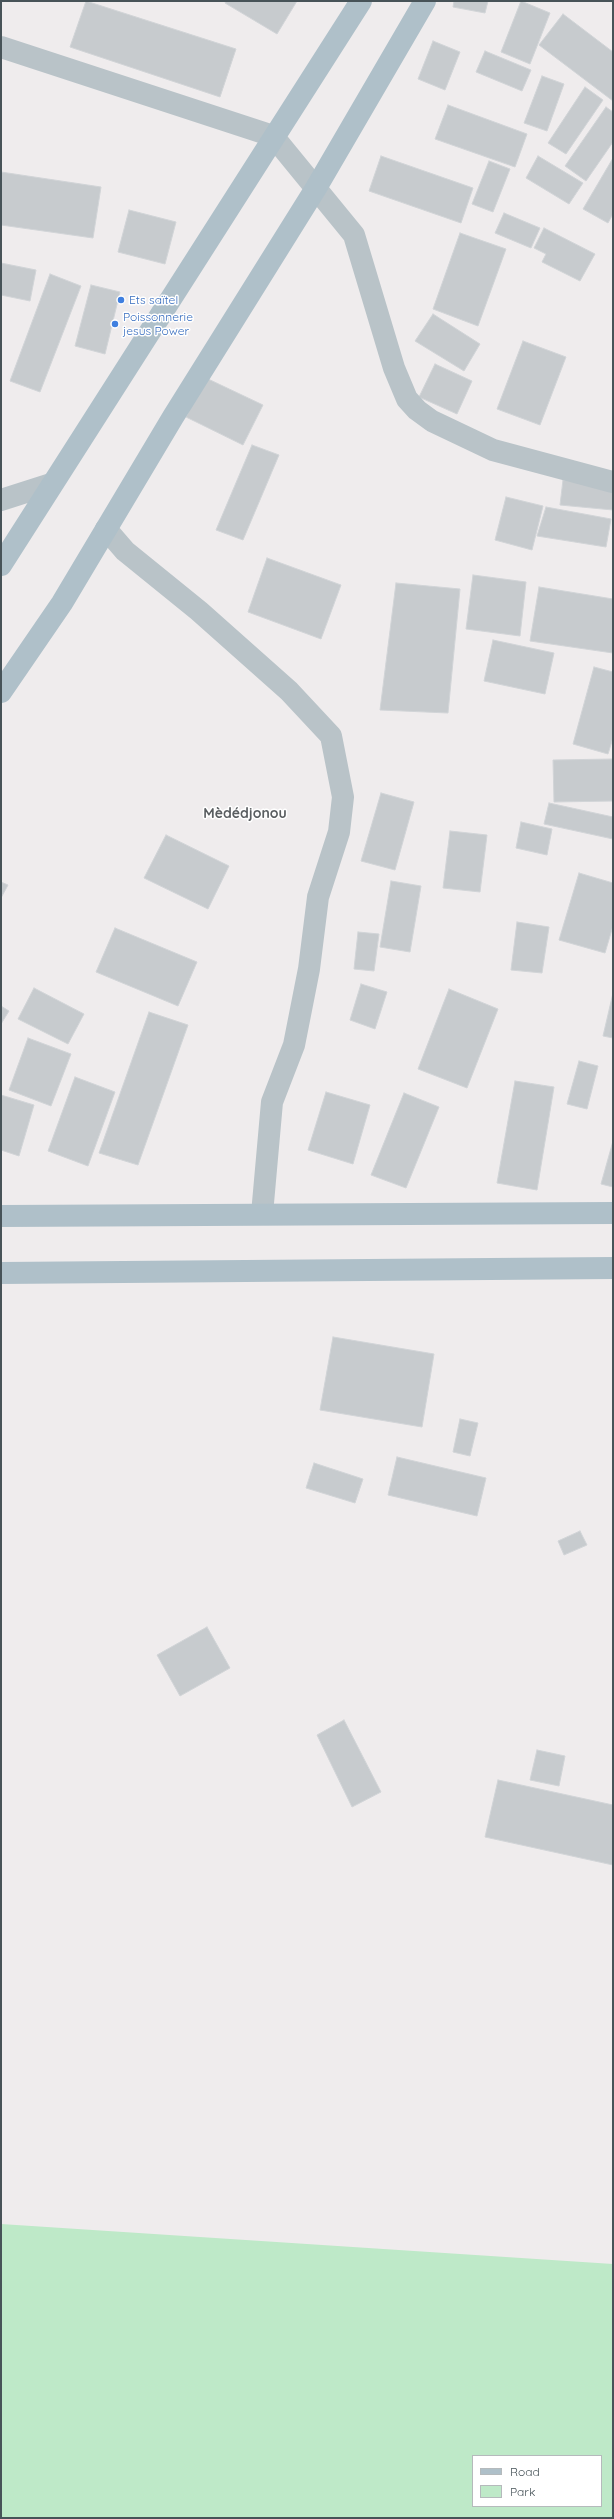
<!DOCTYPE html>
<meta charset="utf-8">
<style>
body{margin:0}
#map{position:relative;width:614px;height:2519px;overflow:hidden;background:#efeced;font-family:Quicksand,sans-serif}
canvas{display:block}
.frame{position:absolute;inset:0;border:2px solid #475358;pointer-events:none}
.legend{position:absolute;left:472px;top:2455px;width:130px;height:52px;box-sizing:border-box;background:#fff;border:1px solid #b5babc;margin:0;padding:5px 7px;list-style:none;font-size:12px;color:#475358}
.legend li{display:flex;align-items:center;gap:8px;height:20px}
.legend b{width:20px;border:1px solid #b5babc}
</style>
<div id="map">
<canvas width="614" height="2519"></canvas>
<div class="frame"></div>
<ul class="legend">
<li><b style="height:5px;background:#afc0c9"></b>Road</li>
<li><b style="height:11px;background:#bee9c8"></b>Park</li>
</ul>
</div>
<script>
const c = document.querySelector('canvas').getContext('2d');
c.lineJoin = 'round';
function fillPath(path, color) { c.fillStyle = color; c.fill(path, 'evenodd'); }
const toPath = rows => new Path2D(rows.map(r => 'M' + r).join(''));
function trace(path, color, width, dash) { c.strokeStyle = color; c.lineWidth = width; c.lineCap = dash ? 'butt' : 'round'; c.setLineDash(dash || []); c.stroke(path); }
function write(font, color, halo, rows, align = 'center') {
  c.font = font + ' Quicksand,sans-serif'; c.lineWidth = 3; c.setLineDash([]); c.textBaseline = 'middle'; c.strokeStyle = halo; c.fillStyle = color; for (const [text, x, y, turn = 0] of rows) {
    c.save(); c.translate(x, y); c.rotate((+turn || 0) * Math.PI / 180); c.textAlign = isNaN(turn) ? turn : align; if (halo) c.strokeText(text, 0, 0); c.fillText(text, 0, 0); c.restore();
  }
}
const green = toPath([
 [1,2224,613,2264,613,2518,1,2518],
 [473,2456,601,2456,601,2506,473,2506]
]);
const building = toPath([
 [86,1,236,49,220,97,70,47,86,1],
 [226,1,297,1,277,34,225,3,226,1],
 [454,1,488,1,485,13,453,7,454,1],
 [521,1,550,13,530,64,501,52,521,1],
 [563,14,613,52,613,101,539,45,563,14],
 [433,41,460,52,445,90,418,79,433,41],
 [485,51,531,70,522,91,476,72,485,51],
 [542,76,564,84,547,131,524,123,542,76],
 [585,87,603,100,566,154,548,143,585,87],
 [448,105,527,134,515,167,435,139,448,105],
 [606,107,613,112,613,142,586,181,565,166,606,107],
 [381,156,473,188,461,223,369,191,381,156],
 [538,156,583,183,569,204,526,178,538,156],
 [613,158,613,214,608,223,583,209,613,158],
 [489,161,510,169,493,212,472,204,489,161],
 [1,172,101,187,93,238,1,225,1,172],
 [129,210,176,222,165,264,118,252,129,210],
 [504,213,540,228,531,248,495,233,504,213],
 [544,228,595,254,580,281,542,262,546,254,534,248,544,228],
 [460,233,506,249,478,326,433,309,460,233],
 [1,263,36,270,30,301,1,295,1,263],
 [50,274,81,286,40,392,10,381,50,274],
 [91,285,120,292,105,354,75,346,91,285],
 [433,314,480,344,464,371,415,341,433,314],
 [523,341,566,357,540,425,497,409,523,341],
 [435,364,472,381,457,414,419,397,435,364],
 [206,378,263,405,243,445,186,417,206,378],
 [252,445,279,455,243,540,216,530,252,445],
 [563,480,613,487,613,510,560,505,563,480],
 [506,497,543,506,532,550,495,540,506,497],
 [546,507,611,519,606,547,537,536,546,507],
 [267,558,341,585,321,639,248,612,267,558],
 [473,575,526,582,520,636,466,629,473,575],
 [396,583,460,589,448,713,380,710,396,583],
 [539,587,613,599,613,653,530,641,539,587],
 [493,640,554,653,545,694,484,681,493,640],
 [594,667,613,672,613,738,608,754,573,744,594,667],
 [613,759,613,801,554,802,553,760,613,759],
 [381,793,414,802,395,870,361,861,381,793],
 [549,803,613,817,613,839,544,824,549,803],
 [521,822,552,829,547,855,516,848,521,822],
 [450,831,487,835,480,892,443,888,450,831],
 [166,835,229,866,208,909,144,878,166,835],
 [579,873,613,883,613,926,605,953,559,940,579,873],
 [391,881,421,886,410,952,380,947,391,881],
 [1,882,8,885,1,898,1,882],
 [517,922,549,927,542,973,511,970,517,922],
 [115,928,197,962,178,1006,96,972,115,928],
 [358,932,379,934,374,971,354,969,358,932],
 [361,984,387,992,375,1029,350,1020,361,984],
 [34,988,84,1014,68,1044,18,1019,34,988],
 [449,989,498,1009,467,1088,418,1069,449,989],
 [613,993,613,1038,603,1036,613,993],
 [1,1006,9,1011,1,1024,1,1006],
 [149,1012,188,1025,138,1165,99,1153,149,1012],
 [28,1038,71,1054,51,1106,9,1090,28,1038],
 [579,1061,598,1066,587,1109,567,1104,579,1061],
 [75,1077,115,1092,88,1166,48,1151,75,1077],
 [515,1081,554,1087,537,1190,497,1183,515,1081],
 [326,1092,370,1105,353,1164,308,1150,326,1092],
 [404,1093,439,1107,406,1188,371,1175,404,1093],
 [1,1095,34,1105,19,1156,1,1150,1,1095],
 [613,1141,613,1187,601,1184,613,1141],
 [333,1337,434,1354,422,1427,320,1410,333,1337],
 [460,1419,478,1423,470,1456,453,1452,460,1419],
 [397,1457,486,1478,477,1516,388,1495,397,1457],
 [314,1463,363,1479,355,1503,306,1488,314,1463],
 [580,1531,587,1545,564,1555,558,1541,580,1531],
 [207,1627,230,1668,180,1696,157,1655,207,1627],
 [344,1720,381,1792,352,1807,317,1735,344,1720],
 [537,1750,565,1756,559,1786,530,1780,537,1750],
 [498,1780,613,1805,613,1865,485,1837,498,1780]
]);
const street = toPath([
 [1,47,273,136,354,235,394,368,407,399,417,410,432,421,493,450,613,482],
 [1,500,51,484],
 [106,529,125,551,199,611,289,691,331,736,343,797,339,832,318,897,309,969,294,1045,272,1102,262,1214]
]);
const primary = toPath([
 [1,565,361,1],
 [1,692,62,603,173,417,316,188,425,1],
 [1,1216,613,1213],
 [1,1273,613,1268]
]);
const markers = [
 [121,300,4,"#3f7fe0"],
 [115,324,4,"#3f7fe0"]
];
const shopNames = [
 ["Ets saïtel",129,300],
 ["Poissonnerie",123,317],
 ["jesus Power",123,331]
];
const quarterNames = [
 ["Mèdédjonou",245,814]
];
fillPath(green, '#bee9c8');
fillPath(building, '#c7cbce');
trace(building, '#d1d4d7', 1);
trace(street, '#b9c3c8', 22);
trace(primary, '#afc0c9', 22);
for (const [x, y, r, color] of markers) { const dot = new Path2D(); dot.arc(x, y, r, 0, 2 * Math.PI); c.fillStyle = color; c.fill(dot); trace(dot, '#fff', 1.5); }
write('12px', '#366cbe', '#fff', shopNames, 'left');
write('bold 14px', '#5a5e61', '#fff', quarterNames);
</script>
